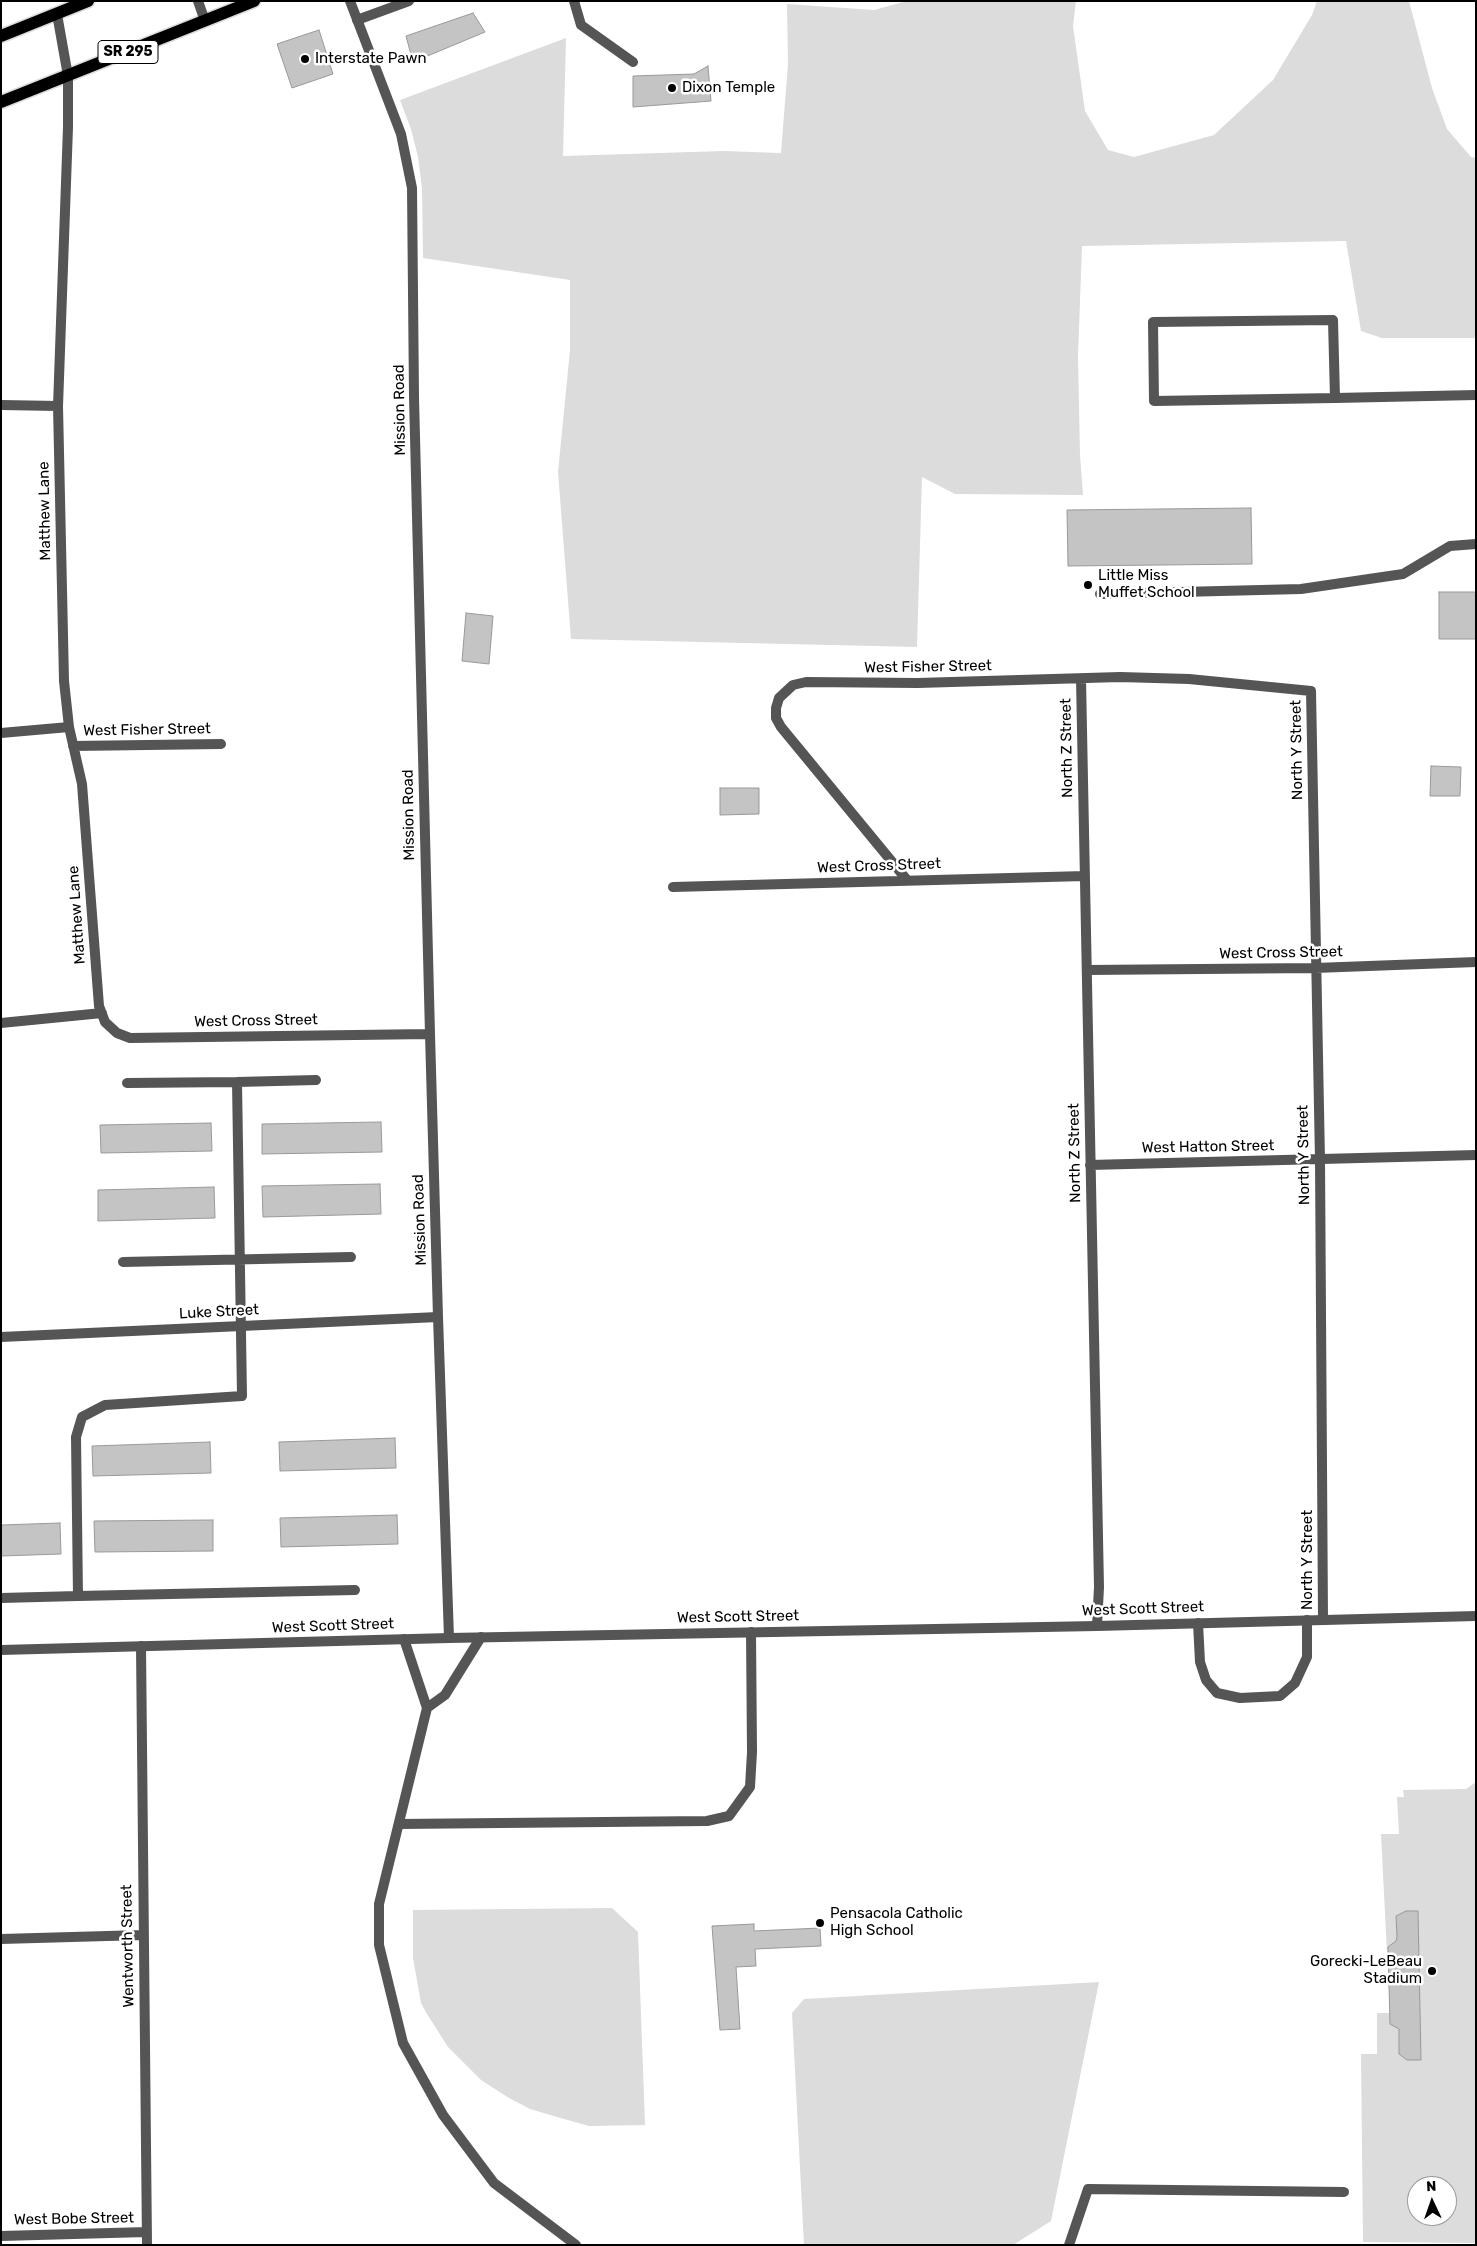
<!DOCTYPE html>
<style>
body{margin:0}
#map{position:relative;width:1477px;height:2246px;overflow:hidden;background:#fff;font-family:Rubik,sans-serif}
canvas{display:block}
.frame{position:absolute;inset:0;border:2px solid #000;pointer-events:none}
.north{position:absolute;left:1407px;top:2176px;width:50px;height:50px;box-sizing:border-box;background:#fff;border:1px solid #999;border-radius:50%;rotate:357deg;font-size:14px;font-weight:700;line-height:20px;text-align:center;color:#000}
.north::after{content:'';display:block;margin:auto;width:18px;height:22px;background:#000;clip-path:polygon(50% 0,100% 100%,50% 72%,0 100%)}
</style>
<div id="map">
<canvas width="1477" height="2246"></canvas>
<div class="frame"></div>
<div class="north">N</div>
</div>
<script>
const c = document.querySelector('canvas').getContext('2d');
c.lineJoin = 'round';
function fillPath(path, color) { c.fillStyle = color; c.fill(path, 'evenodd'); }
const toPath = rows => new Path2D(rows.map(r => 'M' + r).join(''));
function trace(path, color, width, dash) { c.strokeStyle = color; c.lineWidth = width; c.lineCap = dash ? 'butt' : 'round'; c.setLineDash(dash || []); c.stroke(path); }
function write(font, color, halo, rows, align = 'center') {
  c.font = font + ' Rubik,sans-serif'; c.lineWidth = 5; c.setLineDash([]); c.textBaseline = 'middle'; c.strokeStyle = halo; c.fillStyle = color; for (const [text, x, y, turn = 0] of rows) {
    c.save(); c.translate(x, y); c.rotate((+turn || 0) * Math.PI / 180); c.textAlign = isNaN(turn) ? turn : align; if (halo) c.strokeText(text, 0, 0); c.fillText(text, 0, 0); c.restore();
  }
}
const green = toPath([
 [907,1,1076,1,1073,26,1085,111,1108,150,1134,157,1214,135,1273,80,1312,15,1317,1,1409,1,1432,88,1447,129,1471,157,1476,158,1476,338,1382,338,1361,331,1346,241,1082,246,1078,356,1080,455,1083,495,955,494,922,477,917,647,571,639,558,472,570,350,570,280,423,258,422,188,418,157,411,129,400,100,566,38,563,156,723,151,781,153,788,64,787,4,874,10],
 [1476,1782,1476,2243,1363,2242,1361,2054,1377,2054,1377,2013,1390,2013,1381,1834,1399,1834,1397,1797,1404,1797,1403,1790,1466,1789],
 [1417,2186,1447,2186,1447,2216,1417,2216],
 [612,1908,638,1932,645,2125,589,2126,557,2117,530,2109,509,2098,481,2080,448,2047,427,2014,421,2003,413,1958,413,1910],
 [1099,1982,1051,2221,1013,2245,804,2245,792,2013,804,1999]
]);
const building = toPath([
 [473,13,485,32,413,62,406,36,473,13],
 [319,30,333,74,292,88,277,44,319,30],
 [708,66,711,101,633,107,633,76,694,74,708,66],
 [1251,508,1252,564,1068,566,1067,510,1251,508],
 [1439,592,1476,592,1476,639,1439,639,1439,592],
 [466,613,493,616,489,664,462,661,466,613],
 [1431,766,1461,767,1460,796,1430,796,1431,766],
 [720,788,759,788,759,814,720,815,720,788],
 [381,1122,382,1152,262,1154,262,1124,381,1122],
 [211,1123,212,1151,101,1153,100,1125,211,1123],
 [380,1184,381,1214,263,1217,262,1186,380,1184],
 [214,1187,215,1218,98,1221,98,1190,214,1187],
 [395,1438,396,1468,280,1471,279,1442,395,1438],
 [210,1442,211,1473,93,1476,92,1446,210,1442],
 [397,1515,398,1544,281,1547,280,1518,397,1515],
 [213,1520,213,1551,95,1552,94,1521,213,1520],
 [60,1523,61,1554,1,1556,1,1525,60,1523],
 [1406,1911,1418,1911,1421,2060,1407,2060,1399,2054,1399,2029,1390,2024,1388,1947,1396,1941,1397,1937,1396,1916,1406,1911],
 [754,1924,754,1931,820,1928,821,1946,755,1949,756,1966,736,1967,740,2029,720,2030,712,1926,754,1924]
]);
const service = toPath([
 [574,1,581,25,633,62],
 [357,20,409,1],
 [1335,398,1333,320,1153,322,1154,401,1335,398,1476,395],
 [1100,594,1301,589,1403,574,1450,546,1476,544],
 [237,1082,316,1080],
 [127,1083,237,1082,242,1396,105,1405,82,1417,76,1437,78,1596,355,1590],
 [123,1262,351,1257],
 [1,1598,78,1596],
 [1198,1623,1200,1662,1206,1680,1217,1693,1240,1698,1280,1696,1295,1683,1307,1657,1307,1620],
 [404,1639,427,1708,445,1695,481,1637],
 [427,1708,379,1904,379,1945,403,2043,443,2115,494,2183,576,2245],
 [399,1824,707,1821,729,1816,750,1787,752,1752,751,1632],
 [1069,2245,1088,2189,1344,2192]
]);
const minor = toPath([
 [198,1,205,21],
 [350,1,401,134,412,188,414,397,430,1034,438,1317,449,1638],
 [57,14,68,76,68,127,58,406,64,681,69,727,82,784,99,1006,105,1022,117,1033,130,1038,430,1034],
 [1,405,58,406],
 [1081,679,1099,1587,1097,1626],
 [1,733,69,727],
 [73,746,221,744],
 [907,880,781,727,776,718,776,708,779,698,793,685,806,682,918,683,1120,677,1189,679,1311,691,1320,1160,1323,1619],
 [673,887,1085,876],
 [1087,970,1315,968,1476,962],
 [1,1023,102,1013],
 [1090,1165,1476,1155],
 [1,1337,438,1317],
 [141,1646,147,2245],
 [1,1939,143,1935],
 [1,2236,147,2232]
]);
const tertiary = toPath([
 [1,1650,449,1638,1097,1626,1476,1616]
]);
const primary = toPath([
 [1,36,88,1],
 [1,102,254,1]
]);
const markers = [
 [305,59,5,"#000"],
 [672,88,5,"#000"],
 [1088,585,5,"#000"],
 [820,1923,5,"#000"],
 [1432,1971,5,"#000"]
];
const shields = [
 [128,52,60]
];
const shieldNames = [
 ["SR 295",128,52]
];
const poiNames = [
 ["Interstate Pawn",315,59],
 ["Dixon Temple",682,88],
 ["Little Miss",1098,576],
 ["Muffet School",1098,593],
 ["Pensacola Catholic",830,1914],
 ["High School",830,1931],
 ["Gorecki-LeBeau",1422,1962,"right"],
 ["Stadium",1422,1979,"right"]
];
const streetNames = [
 ["Mission Road",400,410,-91],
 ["Matthew Lane",45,511,-91],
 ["West Fisher Street",928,667,-1],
 ["West Fisher Street",147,730,-1],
 ["North Z Street",1067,748,-91],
 ["North Y Street",1297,750,-91],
 ["Mission Road",409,815,-91],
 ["West Cross Street",879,866,-2],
 ["Matthew Lane",77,915,-94],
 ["West Cross Street",1281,953,-1],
 ["West Cross Street",256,1021,-1],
 ["West Hatton Street",1208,1147,-1],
 ["North Z Street",1075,1153,-91],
 ["North Y Street",1304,1155,-91],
 ["Mission Road",420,1220,-92],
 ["Luke Street",219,1312,-3],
 ["North Y Street",1308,1560,-90],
 ["West Scott Street",1143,1609,-2],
 ["West Scott Street",738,1617,-1],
 ["West Scott Street",333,1626,-2],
 ["Wentworth Street",128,1946,-91],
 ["West Bobe Street",74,2219,-1]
];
fillPath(green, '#dcdcdc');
fillPath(building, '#c4c4c4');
trace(building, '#999', 1);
trace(primary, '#dbdbdb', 15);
trace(service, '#555', 10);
trace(minor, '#555', 10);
trace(tertiary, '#555', 10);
trace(primary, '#000', 12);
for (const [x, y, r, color] of markers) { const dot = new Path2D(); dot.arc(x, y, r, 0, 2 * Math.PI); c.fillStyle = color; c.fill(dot); trace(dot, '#fff', 2); }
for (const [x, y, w] of shields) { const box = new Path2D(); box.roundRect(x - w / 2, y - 11.5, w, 23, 4); c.fillStyle = '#fff'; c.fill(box); trace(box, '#000', 1); }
write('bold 14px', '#000', null, shieldNames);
write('15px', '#000', '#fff', poiNames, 'left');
write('15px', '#000', '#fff', streetNames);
</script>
